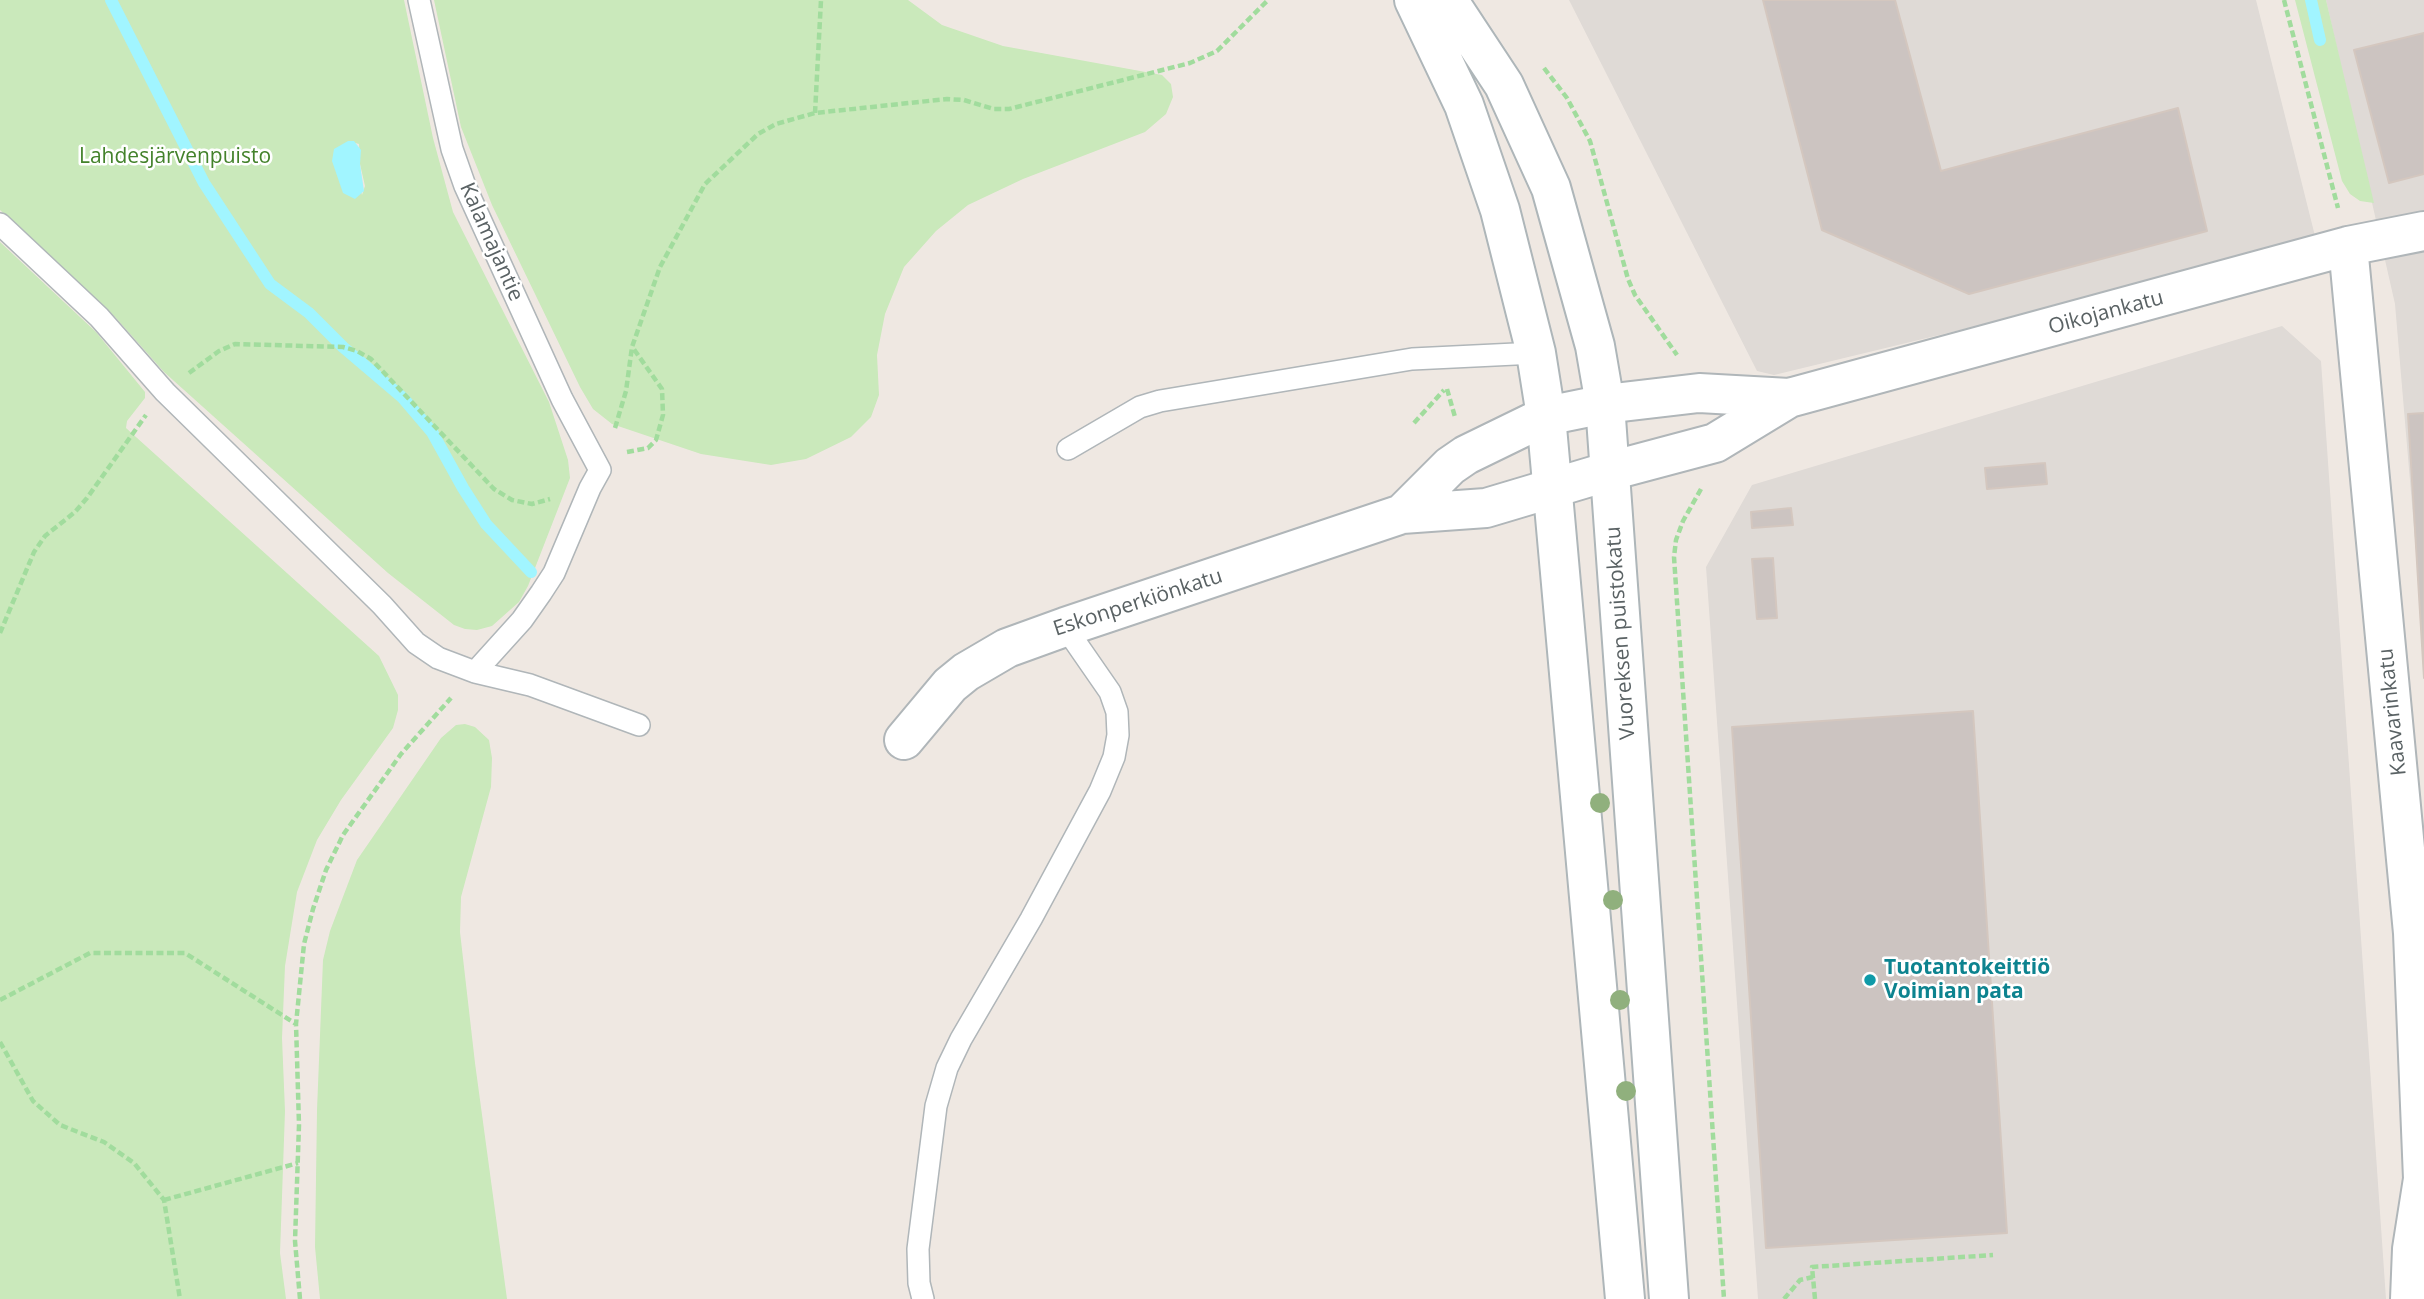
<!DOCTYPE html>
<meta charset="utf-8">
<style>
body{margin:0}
canvas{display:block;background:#efe8e2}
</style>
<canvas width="2424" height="1299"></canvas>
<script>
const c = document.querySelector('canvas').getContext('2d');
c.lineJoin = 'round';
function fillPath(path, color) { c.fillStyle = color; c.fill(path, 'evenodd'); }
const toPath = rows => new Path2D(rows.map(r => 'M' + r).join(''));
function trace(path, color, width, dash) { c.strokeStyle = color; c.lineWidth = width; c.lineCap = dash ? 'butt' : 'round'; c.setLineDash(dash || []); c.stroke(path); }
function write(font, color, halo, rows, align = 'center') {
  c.font = font + ' "Open Sans",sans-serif'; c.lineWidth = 5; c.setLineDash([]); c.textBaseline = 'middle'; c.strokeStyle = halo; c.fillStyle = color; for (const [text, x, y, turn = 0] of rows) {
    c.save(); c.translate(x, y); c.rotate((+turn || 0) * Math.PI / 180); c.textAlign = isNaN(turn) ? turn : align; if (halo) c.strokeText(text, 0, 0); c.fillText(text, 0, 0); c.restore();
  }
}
const industrial = toPath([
 [1569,0,2256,0,2315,236,2311,245,1774,375,1757,371],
 [2326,0,2424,0,2424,646,2395,304],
 [2282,326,2321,361,2386,1299,1758,1299,1706,567,1752,485]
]);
const green = toPath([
 [0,0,404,0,433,138,453,212,549,402,568,460,570,478,528,586,519,602,492,626,477,630,465,629,454,625,388,573,164,372,115,317,0,210],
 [348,141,359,144,360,164,365,186,362,195],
 [434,0,908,0,942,25,1003,46,1162,75,1171,84,1173,97,1166,114,1145,132,1023,179,968,205,936,231,904,267,885,314,877,355,879,395,871,417,851,437,806,459,771,465,701,454,612,424,593,409,580,387,492,205,461,127],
 [2295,0,2326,0,2374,203,2360,201,2350,194,2342,181],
 [0,242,96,332,145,392,145,398,127,421,126,428,379,656,398,695,398,710,393,728,341,800,317,840,297,892,285,966,282,1038,285,1111,280,1253,286,1299,0,1299],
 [465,724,475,727,489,740,492,758,491,787,461,897,460,932,475,1063,507,1299,320,1299,315,1247,317,1110,323,960,330,931,357,860,441,738,456,725]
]);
const water = toPath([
 [348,141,354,141,361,150,360,164,364,191,355,199,343,193,332,161,334,149]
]);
const stream = toPath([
 [111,0,204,183,270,284,309,313,343,347,403,398,432,432,463,488,486,524,531,572],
 [2311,0,2320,40]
]);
const building = toPath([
 [1763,0,1895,0,1941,171,2178,108,2207,231,1969,294,1822,230,1763,0],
 [2424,33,2424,174,2389,183,2354,50,2424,33],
 [2424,413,2424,678,2408,414,2424,413],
 [2045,463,2047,484,1987,489,1985,468,2045,463],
 [1791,508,1793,525,1752,528,1751,512,1791,508],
 [1773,558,1777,618,1757,619,1752,559,1773,558],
 [1973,711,2007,1233,1766,1248,1732,727,1973,711]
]);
const path = toPath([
 [2284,0,2338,208],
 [1544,68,1567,98,1590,141,1628,279,1635,295,1677,355],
 [815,113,821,0],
 [189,373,219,351,235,344,343,347,357,351,371,359,494,489,512,500,532,504,550,499],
 [1447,389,1455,417],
 [1414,423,1444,390],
 [615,428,626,391,632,347,660,267,705,184,758,134,776,124,815,113,947,99,964,100,994,109,1009,109,1190,63,1217,51,1268,0],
 [627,452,648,448,656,440,663,415,662,389,633,348],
 [1701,489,1683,521,1676,540,1674,557,1724,1299],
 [0,633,34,552,45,536,75,512,87,498,146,415],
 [0,1000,90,953,185,953,296,1024],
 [0,1042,33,1101,60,1125,104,1142,134,1163,164,1200,180,1299],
 [164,1200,298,1163],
 [300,1299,295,1241,299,1125,296,1024,304,944,313,909,326,870,343,835,401,754,451,698],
 [1784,1299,1800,1280,1813,1277],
 [1815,1299,1812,1267,1993,1255]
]);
const lane = toPath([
 [419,0,452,149,465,186,562,399,600,470,590,488,554,573,541,593,522,620,475,672],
 [0,224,99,317,165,392,382,605,416,643,438,658,475,672,530,685,639,725],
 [1068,449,1140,407,1160,401,1412,359,1536,353],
 [923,1299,919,1283,918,1249,936,1106,947,1068,961,1039,1031,919,1100,791,1114,757,1118,735,1117,712,1110,692,1065,627]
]);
const street = toPath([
 [2348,246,2413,933,2423,1179,2412,1249,2410,1299],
 [1402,514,1450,466,1466,455,1546,416,1605,404,1699,393,1789,398],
 [904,740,950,685,966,672,1007,648,1065,627,1402,514,1486,508,1610,471,1715,443,1789,398,2348,246,2424,231]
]);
const secondary = toPath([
 [1414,0,1464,105,1500,210,1536,353,1546,416,1625,1299],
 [1448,0,1504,85,1551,188,1595,346,1605,404,1669,1299]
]);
const trees = [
 [1600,803],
 [1613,900],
 [1620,1000],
 [1626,1091]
];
const markers = [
 [1870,980,7,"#0f9aa8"]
];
const parkNames = [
 ["Lahdesjärvenpuisto",175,157]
];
const streetNames = [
 ["Kalamajantie",491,242,66],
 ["Oikojankatu",2106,313,-15],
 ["Eskonperkiönkatu",1138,603,-18],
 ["Vuoreksen puistokatu",1621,633,-94],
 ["Kaavarinkatu",2393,712,-96]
];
const cultureNames = [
 ["Tuotantokeittiö",1884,968],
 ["Voimian pata",1884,992]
];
fillPath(industrial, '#dfdad6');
fillPath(green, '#cae9bb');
fillPath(water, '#a1f5ff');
trace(stream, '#a1f5ff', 12);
fillPath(building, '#ccc4c1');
trace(building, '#d4c7bf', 2);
trace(lane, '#b0b6b9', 24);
trace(street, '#b0b6b9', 42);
trace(secondary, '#aeb6b9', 42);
trace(path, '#a1dc9d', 4.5, [7, 3.5]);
trace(lane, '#fff', 21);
trace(street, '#fff', 38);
trace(secondary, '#fff', 38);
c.fillStyle = '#90b07d';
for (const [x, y] of trees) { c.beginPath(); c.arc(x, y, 10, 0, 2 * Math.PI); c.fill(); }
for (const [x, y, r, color] of markers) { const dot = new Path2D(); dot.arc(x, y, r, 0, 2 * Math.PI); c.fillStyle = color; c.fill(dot); trace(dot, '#fff', 2.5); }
write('21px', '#43822b', '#fff', parkNames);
write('21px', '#5a6264', '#fff', streetNames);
write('bold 21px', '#0d838f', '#fff', cultureNames, 'left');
</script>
